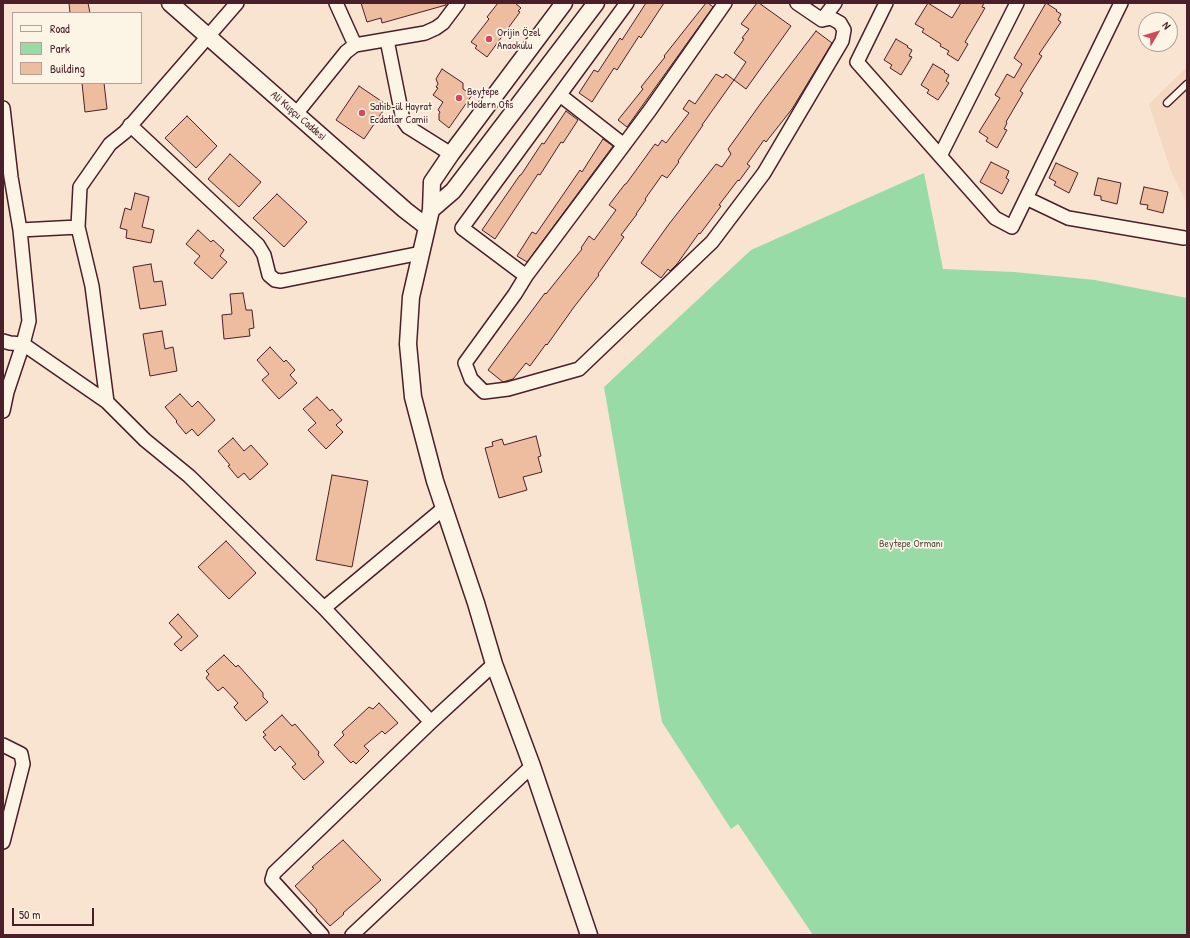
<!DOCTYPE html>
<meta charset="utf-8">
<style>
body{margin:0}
#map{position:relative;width:1190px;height:938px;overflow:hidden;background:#f8e4d0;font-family:"Patrick Hand",sans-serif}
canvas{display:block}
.frame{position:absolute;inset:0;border:4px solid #4a1f2b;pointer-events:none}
.legend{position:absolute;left:12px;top:12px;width:130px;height:72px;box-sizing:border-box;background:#fcf5e5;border:1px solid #b59f9b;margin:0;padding:5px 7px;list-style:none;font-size:12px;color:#4a1f2b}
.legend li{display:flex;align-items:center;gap:8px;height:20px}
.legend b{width:20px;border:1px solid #b59f9b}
.north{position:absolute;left:1138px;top:12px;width:40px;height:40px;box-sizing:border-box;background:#fcf5e5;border:1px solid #b59f9b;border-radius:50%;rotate:52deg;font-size:11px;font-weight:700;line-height:16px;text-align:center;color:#4a1f2b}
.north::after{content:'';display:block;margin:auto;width:14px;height:18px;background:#d1495b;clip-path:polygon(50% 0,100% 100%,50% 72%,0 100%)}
.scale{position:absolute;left:12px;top:908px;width:82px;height:18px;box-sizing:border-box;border:2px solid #4a1f2b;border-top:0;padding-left:5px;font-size:12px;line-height:14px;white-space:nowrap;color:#4a1f2b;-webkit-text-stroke:3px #fcf5e5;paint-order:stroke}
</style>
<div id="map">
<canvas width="1190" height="938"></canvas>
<div class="frame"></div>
<ul class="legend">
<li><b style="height:5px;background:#fcf5e5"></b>Road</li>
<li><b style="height:11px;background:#99dba6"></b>Park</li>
<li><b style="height:11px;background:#eebd9f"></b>Building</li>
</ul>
<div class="north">N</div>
<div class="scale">50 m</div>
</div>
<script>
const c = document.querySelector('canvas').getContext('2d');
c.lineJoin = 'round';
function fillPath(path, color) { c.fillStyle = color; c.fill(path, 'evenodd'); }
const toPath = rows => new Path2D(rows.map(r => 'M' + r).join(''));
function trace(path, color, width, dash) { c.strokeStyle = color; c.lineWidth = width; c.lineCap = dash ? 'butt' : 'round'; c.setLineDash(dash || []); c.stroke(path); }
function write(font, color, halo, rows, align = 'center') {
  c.font = font + ' "Patrick Hand",sans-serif'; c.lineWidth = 3.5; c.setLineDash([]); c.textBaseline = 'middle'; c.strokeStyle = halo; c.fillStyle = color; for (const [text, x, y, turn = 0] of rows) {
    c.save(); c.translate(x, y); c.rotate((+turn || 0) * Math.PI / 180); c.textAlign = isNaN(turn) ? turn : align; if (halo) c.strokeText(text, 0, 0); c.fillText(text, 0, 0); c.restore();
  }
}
const built = toPath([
 [1187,67,1187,204,1171,171,1149,104]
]);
const green = toPath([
 [924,173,943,269,1014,272,1095,280,1187,298,1187,935,813,935,738,824,731,829,662,722,604,387,751,250]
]);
const building = toPath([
 [69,3,88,3,90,13,70,13,69,3],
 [361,3,446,3,446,5,382,23,381,18,367,22,361,3],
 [498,3,515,3,521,8,518,11,520,12,487,57,475,48,477,46,471,42,489,19,487,17,498,3],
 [646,3,664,3,641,38,639,36,617,70,614,68,592,102,579,93,594,70,598,72,620,38,622,40,646,3],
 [706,3,708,3,713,7,627,127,618,120,643,89,641,87,665,57,664,56,706,3],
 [757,3,759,3,791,26,746,89,734,80,702,125,703,125,678,161,679,162,667,178,662,175,645,199,646,200,636,214,637,214,621,235,624,237,598,274,599,275,574,307,547,345,546,344,530,366,526,363,513,379,503,382,488,370,545,293,546,294,582,249,581,248,589,236,594,240,616,210,609,205,625,184,626,184,655,144,658,146,662,140,666,143,689,113,683,109,689,100,695,104,716,74,723,78,726,74,734,80,746,62,734,53,744,39,742,38,749,29,741,24,757,3],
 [928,3,952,18,961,3,984,3,982,7,985,8,965,42,968,44,958,61,947,54,949,51,940,46,941,44,922,32,924,29,915,24,928,3],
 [1046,3,1057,10,1056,11,1061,14,1058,20,1061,22,1039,54,1042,56,1020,91,1023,93,1006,122,1007,123,1004,129,1007,130,997,148,986,141,988,138,979,132,1000,98,995,95,1007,74,1014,78,1022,64,1014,58,1046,3],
 [816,31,832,43,792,109,766,142,764,140,747,164,750,166,739,181,738,180,719,205,721,206,700,234,699,233,677,264,670,271,668,269,661,278,641,263,669,224,716,164,722,167,731,154,728,149,761,103,816,31],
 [896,39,908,46,907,47,912,50,909,56,912,57,901,75,890,68,892,65,884,60,896,39],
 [933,64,945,71,944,72,949,75,946,81,949,83,938,100,927,93,929,90,921,85,933,64],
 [442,69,463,83,463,89,472,95,449,128,439,120,439,114,440,112,438,110,443,102,433,95,438,88,436,87,438,84,436,79,442,69],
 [82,83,104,83,107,109,85,112,82,83],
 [359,86,387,105,364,139,336,120,359,86],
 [566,111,578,120,563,143,561,142,540,175,538,174,495,239,482,230,520,175,521,175,542,143,544,144,566,111],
 [187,116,217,146,196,168,165,138,187,116],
 [603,139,613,146,527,262,517,256,532,232,536,234,580,170,582,172,603,139],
 [230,154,261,182,239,207,208,179,230,154],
 [991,162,1009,171,1006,178,1009,180,1002,194,980,182,991,162],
 [1056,163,1078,173,1069,193,1054,185,1056,182,1049,178,1056,163],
 [1098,178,1121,183,1117,204,1101,200,1101,196,1094,195,1098,178],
 [1144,187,1168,192,1163,213,1147,209,1148,205,1140,204,1144,187],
 [135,193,149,197,142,227,154,230,151,243,126,238,127,230,120,228,125,208,131,210,135,193],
 [277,194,307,222,284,247,253,218,277,194],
 [198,230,211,242,213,240,224,250,220,256,227,262,212,279,194,263,200,256,186,244,198,230],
 [151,264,154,282,162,281,166,305,140,309,133,267,151,264],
 [243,293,246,310,252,310,254,328,249,329,250,336,224,339,222,315,232,314,230,294,243,293],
 [162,331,165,349,173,347,177,371,150,376,143,334,162,331],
 [270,347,284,362,286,360,295,370,290,375,297,383,279,399,262,380,269,374,257,360,270,347],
 [180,394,192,407,198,401,215,420,198,436,192,429,186,434,176,422,177,421,165,407,180,394],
 [317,397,330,411,332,409,342,420,336,425,343,432,326,449,308,430,316,423,303,409,317,397],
 [536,436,541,456,538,457,542,472,523,477,527,490,499,498,485,448,493,446,492,442,502,439,504,445,536,436],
 [233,438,244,451,251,445,268,464,250,480,244,473,238,478,228,466,230,465,218,451,233,438],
 [332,475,368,481,352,567,316,560,332,475],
 [226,541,256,573,229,599,198,567,226,541],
 [178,614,198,636,181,651,174,644,182,637,169,623,178,614],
 [224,655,236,667,238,665,263,693,263,697,268,702,246,721,234,707,238,703,223,687,218,691,206,678,209,674,206,671,224,655],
 [379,703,398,723,385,734,382,731,364,746,369,751,356,764,353,761,351,763,334,745,344,735,342,732,369,707,373,709,379,703],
 [282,715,292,726,295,724,319,752,318,755,324,762,304,780,292,767,296,764,280,746,275,751,263,737,266,735,263,732,282,715],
 [343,840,381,880,343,913,344,914,330,926,316,911,317,910,295,886,314,868,312,867,343,840]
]);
const service = toPath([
 [1167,103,1187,84]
]);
const minor = toPath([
 [336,3,355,45],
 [627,3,462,228,526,276,515,294,465,363,471,379,484,392,508,389,579,369,712,242,764,173,842,41,844,30,840,23,831,18,822,20,797,3],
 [886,3,857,62,995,218,1012,227,1121,3],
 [822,20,835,3],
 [387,40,403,120,408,127,451,154],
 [560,95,624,145],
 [3,108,11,177,20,230,29,321,23,344,7,392,3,411],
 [296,114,346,52,355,45,425,33,436,28,443,23,458,3],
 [130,125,258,245,264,255,269,275,275,280,281,281,421,253],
 [940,156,1017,3],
 [1026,198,1068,218,1184,238],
 [78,227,80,187,110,144,125,132,237,3],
 [20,230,78,227,92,286,107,402],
 [526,276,650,110,725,3],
 [3,341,10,343,23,344,107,402,145,440,189,476,324,608,431,722],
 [324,608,444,508],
 [3,745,21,754,23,764,3,842],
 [322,935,272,880,274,873,431,722,494,664],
 [352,935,532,766]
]);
const tertiary = toPath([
 [170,3,405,210,427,227],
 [564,3,451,154,432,182,431,210,411,297,408,344,413,397,435,481,476,603,494,664,532,766,589,935],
 [431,210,453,191,596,3]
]);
const markers = [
 [489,39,4,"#d1495b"],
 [459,98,4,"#d1495b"],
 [362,113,4,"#d1495b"]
];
const poiNames = [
 ["Orijin Özel",497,33],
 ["Anaokulu",497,46],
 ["Beytepe",467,92],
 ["Modern Ofis",467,105],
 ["Sahib-ül Hayrat",370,107],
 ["Ecdatlar Camii",370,120]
];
const streetNames = [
 ["Ali Kuşçu Caddesi",298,116,41]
];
const parkNames = [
 ["Beytepe Ormanı",911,544]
];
fillPath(built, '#f5d8c1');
fillPath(green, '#99dba6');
fillPath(building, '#eebd9f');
trace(building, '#4a1f2b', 1);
trace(service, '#4a1f2b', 9);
trace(minor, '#4a1f2b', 16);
trace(tertiary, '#4a1f2b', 19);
trace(service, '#fcf5e5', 6);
trace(minor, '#fcf5e5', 13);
trace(tertiary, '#fcf5e5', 16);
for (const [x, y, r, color] of markers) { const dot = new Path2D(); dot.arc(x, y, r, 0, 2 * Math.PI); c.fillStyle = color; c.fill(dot); trace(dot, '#fcf5e5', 1.5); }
write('11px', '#4a1f2b', '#fcf5e5', poiNames, 'left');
write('11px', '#4a1f2b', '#fcf5e5', streetNames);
write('11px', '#5e4e4a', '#fcf5e5', parkNames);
</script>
